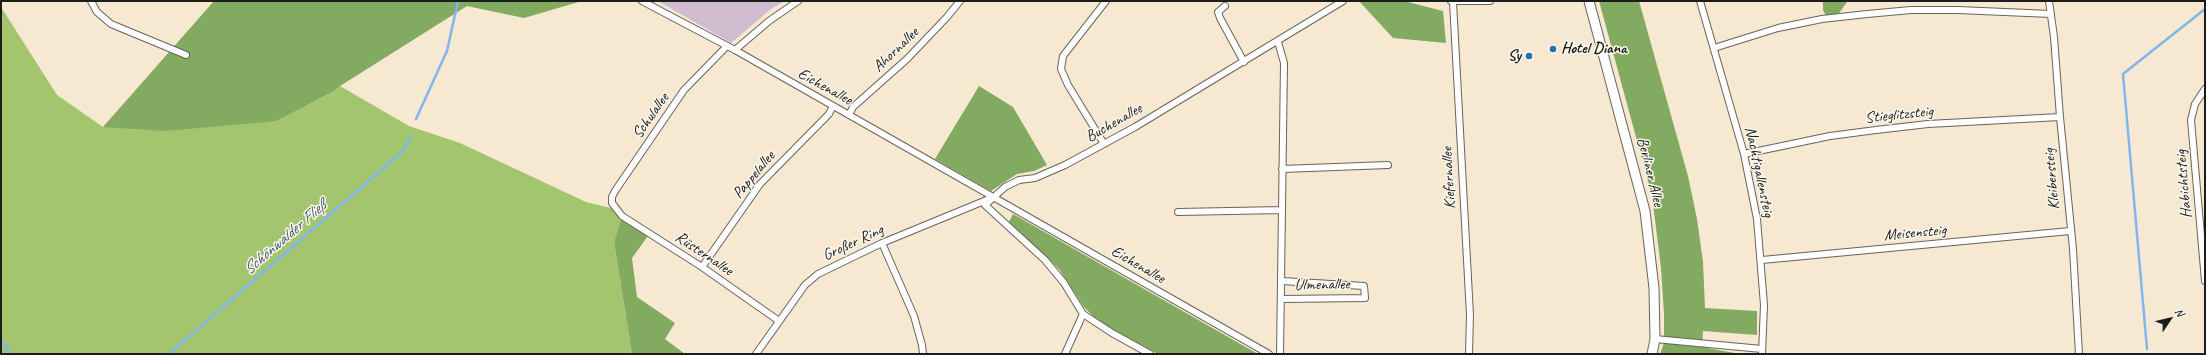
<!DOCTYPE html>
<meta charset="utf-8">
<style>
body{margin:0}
#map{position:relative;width:2206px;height:355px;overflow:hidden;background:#f6e8d1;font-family:Caveat,sans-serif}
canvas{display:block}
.frame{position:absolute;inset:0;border:2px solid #1c1c1c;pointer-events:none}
.north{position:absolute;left:2150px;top:299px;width:40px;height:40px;-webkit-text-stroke:3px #fbf7ec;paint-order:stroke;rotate:55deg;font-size:11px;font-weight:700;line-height:16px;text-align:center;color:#1c1c1c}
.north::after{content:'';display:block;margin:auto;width:14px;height:18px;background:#1c1c1c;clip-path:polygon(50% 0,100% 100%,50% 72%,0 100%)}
</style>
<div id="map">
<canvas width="2206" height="355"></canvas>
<div class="frame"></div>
<div class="north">N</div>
</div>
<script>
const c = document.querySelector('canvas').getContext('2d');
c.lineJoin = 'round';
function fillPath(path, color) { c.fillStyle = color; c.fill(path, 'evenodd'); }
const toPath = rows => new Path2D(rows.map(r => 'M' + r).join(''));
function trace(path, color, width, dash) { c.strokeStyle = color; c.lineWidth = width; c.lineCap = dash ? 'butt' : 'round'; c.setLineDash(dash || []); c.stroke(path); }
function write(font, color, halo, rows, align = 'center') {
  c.font = font + ' Caveat,sans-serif'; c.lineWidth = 3; c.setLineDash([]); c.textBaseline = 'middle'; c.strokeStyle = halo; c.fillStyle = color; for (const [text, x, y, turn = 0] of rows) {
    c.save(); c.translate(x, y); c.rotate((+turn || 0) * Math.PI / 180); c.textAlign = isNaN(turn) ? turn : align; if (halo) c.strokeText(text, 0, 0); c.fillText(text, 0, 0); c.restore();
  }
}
const industrial = toPath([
 [658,1,785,1,771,9,731,43]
]);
const green = toPath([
 [1,7,57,95,103,127,277,121,334,91,340,86,409,126,460,143,586,202,615,209,622,216,614,242,632,354,1,354]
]);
const forest = toPath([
 [214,1,582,1,524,18,467,6,340,86,334,91,277,121,165,131,103,127],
 [1359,1,1404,1,1443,11,1446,43,1393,38],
 [1599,1,1639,1,1688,176,1697,219,1703,262,1705,308,1757,311,1757,335,1703,331,1702,347,1740,354,1660,354,1664,343,1664,314,1661,268,1652,196],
 [1823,1,1846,1,1847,2,1837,16,1827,18,1823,10],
 [979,86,1013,107,1047,165,1034,171,1017,174,991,191,935,159],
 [1013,214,1258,354,1158,354,1115,331,1094,317,1084,307,1059,269,1009,222],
 [622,216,650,233,632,258,637,297,675,323,665,339,685,354,632,354,614,242]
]);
const stream = toPath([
 [416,119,447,51,458,1],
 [1,340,11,354],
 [2147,349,2123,74,2205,9],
 [169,354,403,151,411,136]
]);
const minor = toPath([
 [91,1,97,12,111,24,186,55],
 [642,1,735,50,1269,354],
 [1451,1,1490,1],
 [1700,1,1744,154,1757,219,1764,305,1762,354],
 [2049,1,2054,37,2060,117,2073,249,2079,354],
 [1453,2,1470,315,1469,354],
 [1225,6,1218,12,1220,18,1244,62],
 [1278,42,1284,63,1280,354],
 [727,46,684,90,615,191,612,197,612,203,622,216,702,267,779,321],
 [1714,48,1778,28,1822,19,1867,14,1911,10,1958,10,2051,14],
 [735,50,769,21,798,1],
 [2205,89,2195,104,2191,120,2205,281],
 [849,115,853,107,907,59,947,17,960,1],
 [1104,144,1068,85,1061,69,1063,56,1106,1],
 [1744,154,1830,136,1876,130,1928,124,2060,117],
 [1282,169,1388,165],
 [1178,212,1282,210],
 [882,243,914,316,922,345,923,354],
 [1762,260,2070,231],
 [702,267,760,184,829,114,833,106],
 [1281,299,1365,298,1364,286,1282,281],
 [1655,339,1762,349],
 [756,354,805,285,818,274,882,243,989,199],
 [1065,354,1083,314],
 [1150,354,1112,333,1083,314,1064,283,1045,260,985,205,1005,187,1019,180,1035,178,1065,165,1135,127,1343,1]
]);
const secondary = toPath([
 [1589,1,1645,211,1654,288,1655,339,1652,354]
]);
const markers = [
 [1553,49,4,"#1f6fb2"],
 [1529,56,4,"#1f6fb2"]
];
const poiNames = [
 ["Hotel Diana",1561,49],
 ["Sy",1521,56,"right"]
];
const streetNames = [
 ["Ahornallee",896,50,-44],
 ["Eichenallee",825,87,29],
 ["Stieglitzsteig",1899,115,-6],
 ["Schulallee",651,116,-55],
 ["Buchenallee",1114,123,-30],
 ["Berliner Allee",1650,172,76],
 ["Nachtigallensteig",1759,172,78],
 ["Pappelallee",754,175,-50],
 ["Kiefernallee",1449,178,-93],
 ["Kleibersteig",2052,179,-95],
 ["Habichtsteig",2184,184,-95],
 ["Meisensteig",1915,233,-5],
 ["Großer Ring",853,243,-25],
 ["Rüsternallee",704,254,34],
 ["Eichenallee",1138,265,30],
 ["Ulmenallee",1322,285,-1]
];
const waterNames = [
 ["Schönwalder Fließ",285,238,-41]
];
fillPath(industrial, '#cfbdcf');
fillPath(green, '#a3c56e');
fillPath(forest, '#82aa61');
trace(stream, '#81b5ee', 2.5);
trace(minor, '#68635b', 8);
trace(secondary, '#68635b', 11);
trace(minor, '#fff', 6);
trace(secondary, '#fff', 9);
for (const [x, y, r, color] of markers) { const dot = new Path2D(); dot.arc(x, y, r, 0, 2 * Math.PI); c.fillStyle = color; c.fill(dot); trace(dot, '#fbf7ec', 1.5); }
write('bold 16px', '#1c1c1c', '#fbf7ec', poiNames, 'left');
write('16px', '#1c1c1c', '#fbf7ec', streetNames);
write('italic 17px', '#445970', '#fbf7ec', waterNames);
</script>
